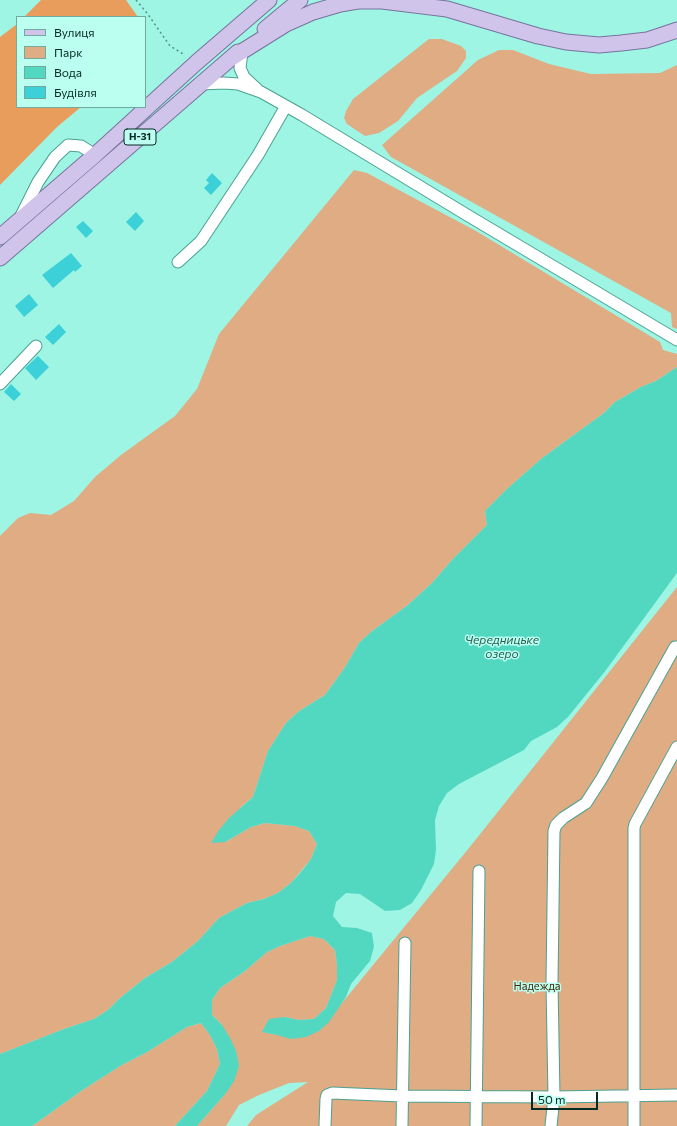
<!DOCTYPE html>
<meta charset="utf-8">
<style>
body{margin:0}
#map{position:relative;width:677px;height:1126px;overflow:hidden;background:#9ff5e3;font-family:Commissioner,sans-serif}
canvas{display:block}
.legend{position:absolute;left:16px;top:16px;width:130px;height:92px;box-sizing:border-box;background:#bbfff0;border:1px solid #72aa9e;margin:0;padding:5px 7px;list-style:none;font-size:12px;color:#042a24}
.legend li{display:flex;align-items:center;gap:8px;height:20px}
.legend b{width:20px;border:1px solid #72aa9e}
.scale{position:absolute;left:531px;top:1092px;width:67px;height:18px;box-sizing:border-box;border:2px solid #042a24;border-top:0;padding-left:5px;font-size:12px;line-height:14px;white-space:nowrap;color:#042a24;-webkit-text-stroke:3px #bbfff0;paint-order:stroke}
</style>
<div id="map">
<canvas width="677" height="1126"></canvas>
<ul class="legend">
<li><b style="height:5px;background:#d1c4eb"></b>Вулиця</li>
<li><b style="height:11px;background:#dfac83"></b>Парк</li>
<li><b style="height:11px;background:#52d8c1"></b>Вода</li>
<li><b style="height:11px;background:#3cd1d8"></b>Будівля</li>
</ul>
<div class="scale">50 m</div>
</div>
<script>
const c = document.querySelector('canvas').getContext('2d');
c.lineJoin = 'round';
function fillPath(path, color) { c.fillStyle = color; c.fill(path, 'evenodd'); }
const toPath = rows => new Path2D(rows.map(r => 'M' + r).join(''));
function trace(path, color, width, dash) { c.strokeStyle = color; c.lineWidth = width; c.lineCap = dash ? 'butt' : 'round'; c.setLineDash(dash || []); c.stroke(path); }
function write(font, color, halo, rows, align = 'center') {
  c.font = font + ' Commissioner,sans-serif'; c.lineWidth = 3; c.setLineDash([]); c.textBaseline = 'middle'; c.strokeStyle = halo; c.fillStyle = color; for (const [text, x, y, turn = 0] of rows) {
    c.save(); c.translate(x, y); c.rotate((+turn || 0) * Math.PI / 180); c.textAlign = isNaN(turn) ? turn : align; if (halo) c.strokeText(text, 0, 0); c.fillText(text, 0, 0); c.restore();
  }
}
const green = toPath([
 [429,39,442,39,461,46,466,51,466,58,457,71,417,98,398,121,379,133,365,136,347,124,344,118,346,111,353,99],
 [499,50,513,50,549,64,591,74,660,73,677,65,677,329,672,327,671,313,391,157,382,145,478,60],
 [354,170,367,173,476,231,660,342,663,350,677,354,677,367,656,381,641,387,615,402,604,413,541,459,506,490,485,511,487,525,453,559,432,583,408,605,371,632,359,643,344,669,325,695,298,712,286,723,268,751,253,797,241,807,225,842,251,827,265,823,295,826,309,831,317,844,311,859,291,883,278,893,264,899,247,903,219,918,198,941,172,962,145,978,119,999,108,1010,94,1019,64,1029,0,1054,0,536,18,518,30,513,51,515,74,501,95,477,121,455,175,416,197,389,219,334],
 [677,587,677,1126,247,1126,256,1115,308,1082,289,1083,259,1095,239,1105,226,1126,197,1126,226,1093,222,1025,212,1015,212,1000,220,988,245,971,267,952,280,946,310,936,324,939,335,950,337,965,337,980,326,1008,314,1019,299,1020,284,1017,263,1032,277,1035,319,1031,469,848],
 [201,1023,210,1035,217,1049,220,1064,207,1091,175,1126,32,1126,81,1091,120,1066,147,1052,187,1027]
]);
const forest = toPath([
 [41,0,126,0,138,17,24,17],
 [17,24,17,107,81,107,57,127,0,185,0,37]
]);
const water = toPath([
 [677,367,677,573,606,670,568,717,557,727,531,741,524,750,459,784,447,793,439,806,435,820,436,850,434,864,421,890,412,903,400,910,385,911,360,894,346,893,336,902,333,916,342,927,357,928,372,933,374,947,370,961,351,984,346,997,329,1022,319,1031,306,1037,291,1039,277,1035,262,1032,269,1019,284,1017,299,1020,314,1019,326,1008,337,980,337,965,335,950,324,939,310,936,280,946,267,952,245,971,220,988,212,1000,212,1015,222,1025,230,1038,236,1051,239,1066,234,1081,226,1093,197,1126,175,1126,207,1091,220,1064,217,1049,210,1035,201,1023,187,1027,147,1052,120,1066,81,1091,32,1126,0,1126,0,1054,64,1029,94,1019,108,1010,119,999,145,978,172,962,198,941,219,918,247,903,264,899,278,893,291,883,301,872,311,859,317,844,309,831,295,826,265,823,251,827,225,842,211,843,219,830,229,818,253,797,268,751,286,723,298,712,325,695,344,669,359,643,371,632,408,605,432,583,453,559,487,525,485,511,506,490,541,459,604,413,615,402,641,387,656,381]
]);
const building = toPath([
 [212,173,222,183,211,195,204,188,209,183,206,180],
 [136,212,144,221,135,231,126,222],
 [83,221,93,231,86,238,76,227],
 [71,253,82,266,75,272,74,270,53,288,42,275],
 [29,294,38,305,24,317,15,306],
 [59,324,66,332,53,345,45,337],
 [38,356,49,367,36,380,25,368],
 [11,384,21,394,14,401,4,392]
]);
const path = toPath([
 [136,0,147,13,170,46,185,55]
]);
const minor = toPath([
 [242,52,240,68,244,77,257,89],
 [201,84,224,83,238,84,261,92,302,115,467,215,677,340],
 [21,216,38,182,55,157,68,145,81,146,95,155],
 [178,262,201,241,258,155,286,106],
 [0,384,36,346],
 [325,1126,326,1099,327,1095,332,1093,402,1096,554,1097,677,1095],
 [402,1126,405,943],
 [476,1126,479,871],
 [551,1126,554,1097,552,983,554,831,556,825,563,818,586,803,602,778,675,647,677,647],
 [634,1126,634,828,635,824,677,747]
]);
const major = toPath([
 [265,29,300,0],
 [230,59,286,24,313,12,340,4,358,1,382,1,447,9,538,36,566,42,599,45,621,43,647,40,677,30],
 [0,237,95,155,197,62,269,0],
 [0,258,238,52]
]);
const shields = [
 [140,137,32]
];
const shieldNames = [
 ["Н-31",140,137]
];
const parkNames = [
 ["Надежда",537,986]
];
const waterNames = [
 ["Чередницьке",502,640],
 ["озеро",502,654]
];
fillPath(green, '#dfac83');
fillPath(forest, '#e99d5d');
fillPath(water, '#52d8c1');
fillPath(building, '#3cd1d8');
trace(minor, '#4ba191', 13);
trace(major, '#76749d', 17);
trace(path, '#539185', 1.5, [2, 3]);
trace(minor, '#fff', 11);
trace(major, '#d1c4eb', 15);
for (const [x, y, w] of shields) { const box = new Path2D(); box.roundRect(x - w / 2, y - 8, w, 16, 3); c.fillStyle = '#bbfff0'; c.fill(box); trace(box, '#042a24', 1); }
write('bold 10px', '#042a24', null, shieldNames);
write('11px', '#45270b', '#bbfff0', parkNames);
write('italic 12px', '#275e54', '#bbfff0', waterNames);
</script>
